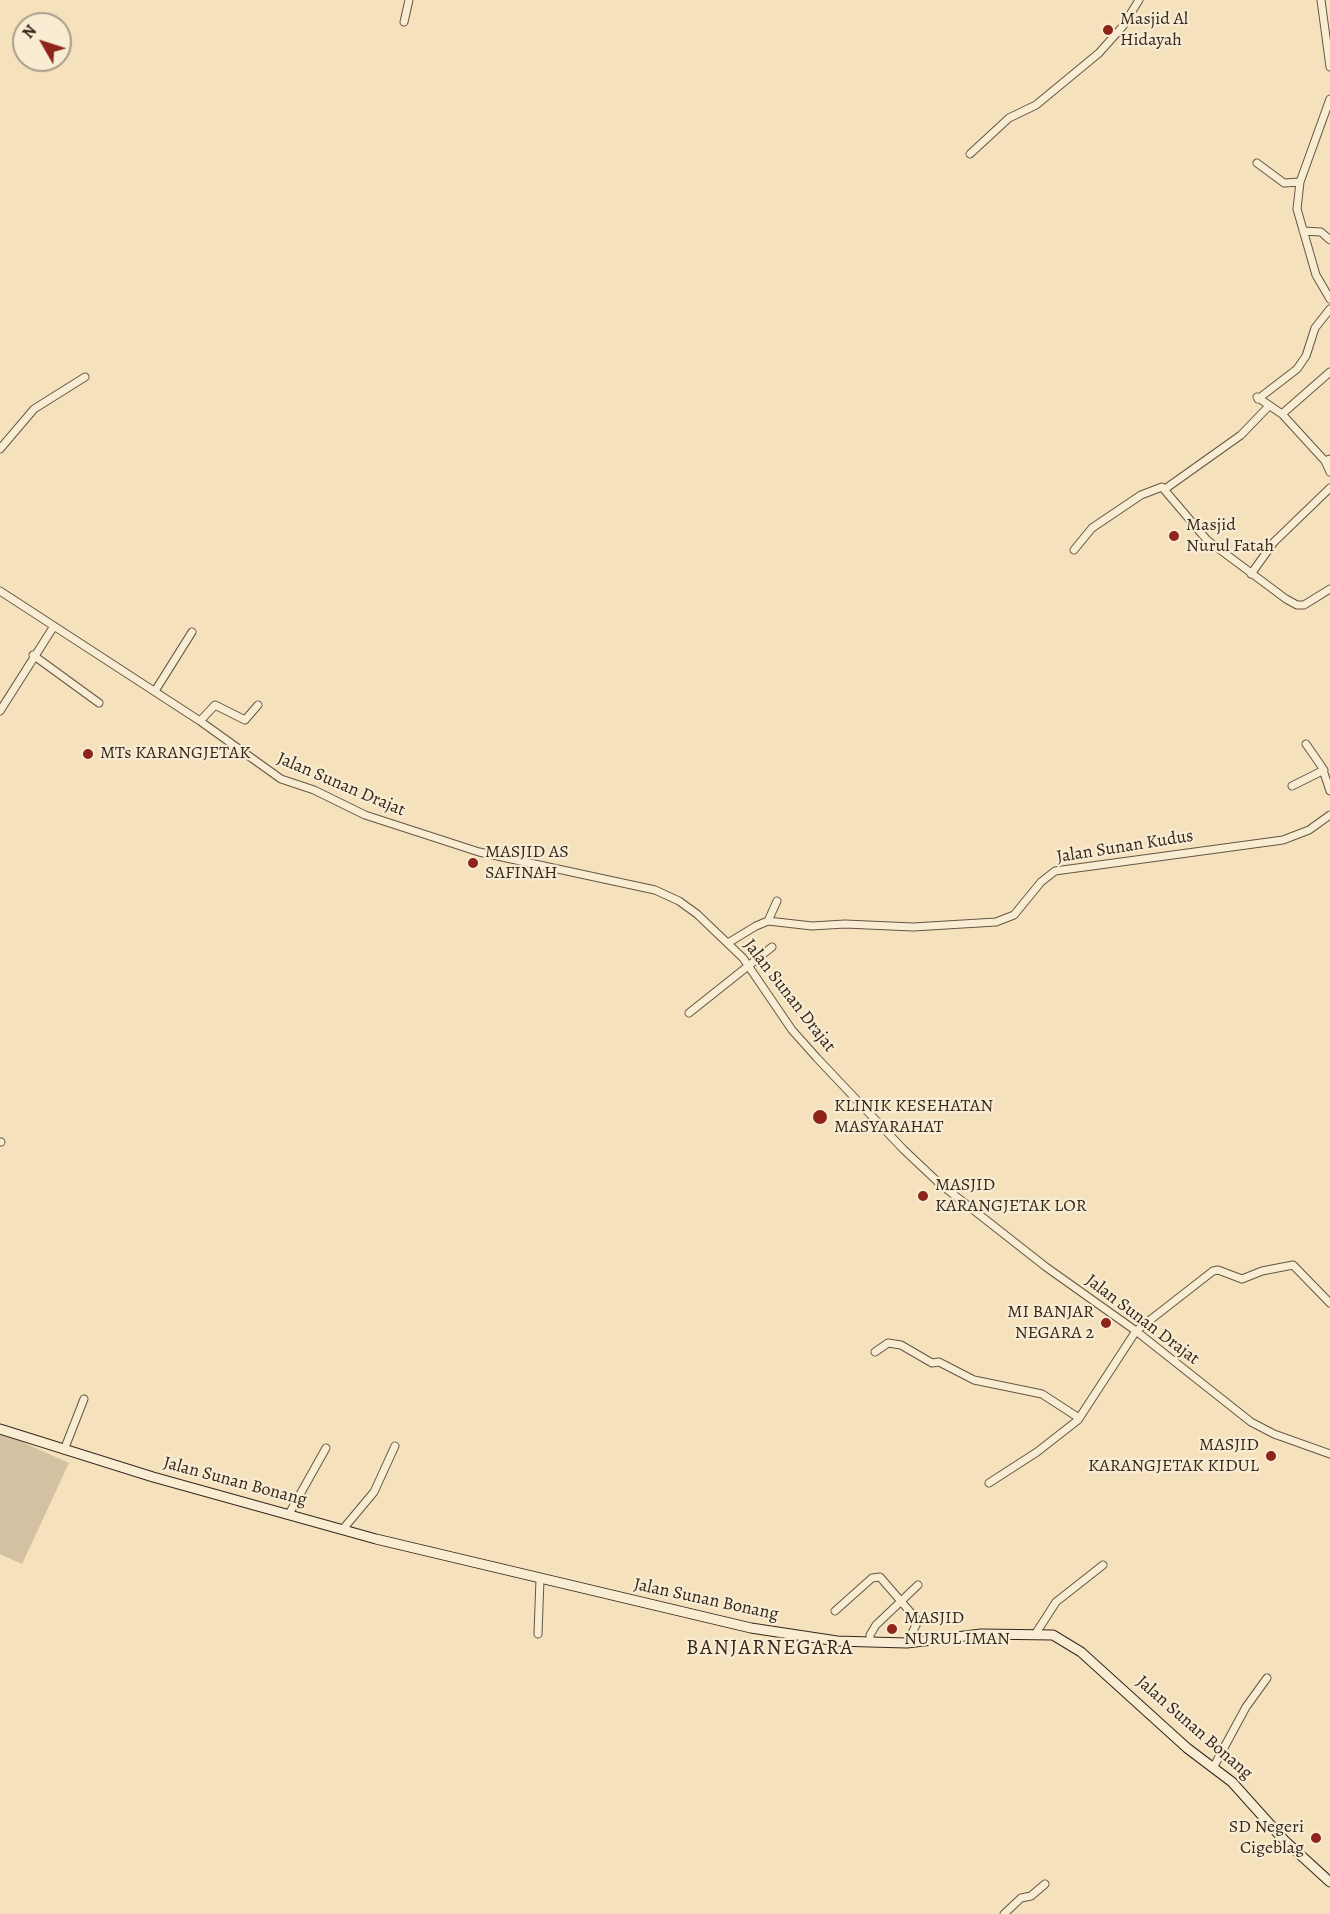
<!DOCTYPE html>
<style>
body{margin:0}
#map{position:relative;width:1330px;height:1914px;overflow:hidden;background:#f5e1bc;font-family:Alegreya,serif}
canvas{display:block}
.north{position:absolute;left:12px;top:12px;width:60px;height:60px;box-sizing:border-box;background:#f8ecd3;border:2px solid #aa9d8a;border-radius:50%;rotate:309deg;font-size:16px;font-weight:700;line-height:24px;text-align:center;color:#34271d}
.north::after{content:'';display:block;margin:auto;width:21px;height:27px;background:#8f2418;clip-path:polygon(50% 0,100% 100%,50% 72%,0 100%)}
</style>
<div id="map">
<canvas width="1330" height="1914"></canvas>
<div class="north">N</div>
</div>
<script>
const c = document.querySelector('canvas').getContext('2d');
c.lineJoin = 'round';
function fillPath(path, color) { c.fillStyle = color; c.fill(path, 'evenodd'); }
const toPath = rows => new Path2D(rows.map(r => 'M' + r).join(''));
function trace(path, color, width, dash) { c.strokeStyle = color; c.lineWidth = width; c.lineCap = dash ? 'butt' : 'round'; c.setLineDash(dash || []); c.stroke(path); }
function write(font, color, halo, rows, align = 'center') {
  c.font = font + ' Alegreya,serif'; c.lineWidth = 4.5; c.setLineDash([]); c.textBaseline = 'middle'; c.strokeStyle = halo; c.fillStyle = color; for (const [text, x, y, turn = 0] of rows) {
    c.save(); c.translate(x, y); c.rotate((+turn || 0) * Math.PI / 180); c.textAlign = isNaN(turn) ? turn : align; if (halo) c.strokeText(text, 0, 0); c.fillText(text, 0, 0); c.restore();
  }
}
const green = toPath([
 [0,1432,69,1463,22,1564,0,1554]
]);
const street = toPath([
 [1321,0,1330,67],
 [404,22,409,0],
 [1330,99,1300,182,1297,209,1316,275,1330,299],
 [970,154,1009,118,1036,105,1099,53,1123,26,1139,0],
 [1257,163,1284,183,1300,182],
 [1303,231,1321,232,1330,240],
 [1257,397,1282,414,1325,461,1330,459],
 [1258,399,1297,369,1306,356,1315,328,1330,309],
 [1282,414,1330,372],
 [0,449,34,409,85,377],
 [1325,461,1330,472],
 [1165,489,1241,435,1268,407],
 [1074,550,1092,528,1141,495,1162,487,1207,540,1286,599,1297,605,1304,605,1330,589],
 [1251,574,1274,542,1330,488],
 [0,591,200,721,281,779,314,790,365,815,479,852,655,890,679,901,697,914,743,958,792,1030,817,1058,903,1149,939,1183,1046,1267,1136,1331,1251,1422,1274,1434,1330,1454],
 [33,655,99,703],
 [155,691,192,632],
 [0,711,54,626],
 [200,721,215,705,245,720,258,705],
 [1306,744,1322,767,1330,791],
 [1292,786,1324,770],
 [768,921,777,901],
 [728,943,756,926,768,921,812,926,845,924,913,927,996,922,1014,915,1041,882,1055,871,1283,840,1309,830,1330,815],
 [689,1013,772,947],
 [0,1142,1,1142],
 [875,1352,888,1343,901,1345,932,1363,939,1362,974,1380,1042,1394,1079,1418],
 [64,1450,84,1399],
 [989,1483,1037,1452,1078,1420,1136,1331,1213,1271,1218,1270,1242,1279,1262,1271,1293,1265,1330,1303],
 [289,1514,326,1448],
 [343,1529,374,1492,395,1446],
 [835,1611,872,1578,880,1577,918,1621,907,1643],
 [1036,1633,1056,1602,1103,1565],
 [538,1634,540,1579],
 [870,1642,870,1635,876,1625,918,1585],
 [1213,1768,1246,1707,1267,1678],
 [1004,1914,1021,1898,1031,1896,1045,1884]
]);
const secondary = toPath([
 [0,1429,153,1477,376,1539,751,1628,837,1641,870,1642,907,1643,981,1634,1053,1635,1081,1652,1187,1748,1232,1782,1284,1840,1330,1882]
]);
const markers = [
 [1108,30,6,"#8f2418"],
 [1174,536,6,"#8f2418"],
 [88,754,6,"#8f2418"],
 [473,863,6,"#8f2418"],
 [820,1117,8,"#8f2418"],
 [923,1196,6,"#8f2418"],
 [1106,1323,6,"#8f2418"],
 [1271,1456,6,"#8f2418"],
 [892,1629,6,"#8f2418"],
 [1316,1838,6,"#8f2418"]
];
const poiNames = [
 ["Masjid Al",1120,20],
 ["Hidayah",1120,41],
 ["Masjid",1186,526],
 ["Nurul Fatah",1186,547],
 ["MTs KARANGJETAK",100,754],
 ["MASJID AS",485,853],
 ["SAFINAH",485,874],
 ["KLINIK KESEHATAN",834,1107],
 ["MASYARAHAT",834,1128],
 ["MASJID",935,1186],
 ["KARANGJETAK LOR",935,1207],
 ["MI BANJAR",1094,1313,"right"],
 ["NEGARA 2",1094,1334,"right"],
 ["MASJID",1259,1446,"right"],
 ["KARANGJETAK KIDUL",1259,1467,"right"],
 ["MASJID",904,1619],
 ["NURUL IMAN",904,1640],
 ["SD Negeri",1304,1828,"right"],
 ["Cigeblag",1304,1849,"right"]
];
const streetNames = [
 ["Jalan Sunan Drajat",341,785,23],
 ["Jalan Sunan Kudus",1125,847,-9],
 ["Jalan Sunan Drajat",789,996,52],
 ["Jalan Sunan Drajat",1142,1320,37],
 ["Jalan Sunan Bonang",235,1482,15],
 ["Jalan Sunan Bonang",706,1600,12],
 ["Jalan Sunan Bonang",1194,1728,41]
];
const quarterNames = [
 ["BANJARNEGARA",770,1649]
];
fillPath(green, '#d4c1a1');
trace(street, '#645645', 9);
trace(secondary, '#34271d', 11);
trace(street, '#f8ecd3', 7);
trace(secondary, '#f8ecd3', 9);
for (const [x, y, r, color] of markers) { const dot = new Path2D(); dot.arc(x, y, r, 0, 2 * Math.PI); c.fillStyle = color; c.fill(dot); trace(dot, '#f8ecd3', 2); }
write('18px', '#34271d', '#f8ecd3', poiNames, 'left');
write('18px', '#34271d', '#f8ecd3', streetNames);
c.letterSpacing = '1.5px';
write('21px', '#34271d', '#f8ecd3', quarterNames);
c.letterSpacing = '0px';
</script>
